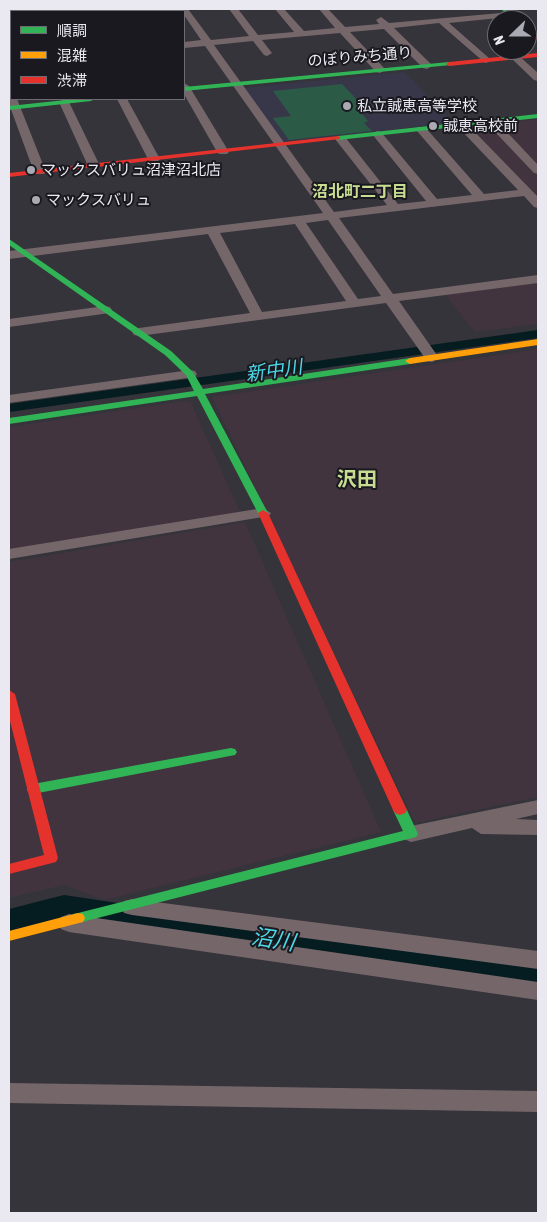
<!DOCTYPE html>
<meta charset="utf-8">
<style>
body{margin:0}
#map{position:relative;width:547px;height:1222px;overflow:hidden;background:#34343a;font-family:"Asap Condensed","Noto Sans JP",sans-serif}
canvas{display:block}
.frame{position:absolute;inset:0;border:10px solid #eae9f2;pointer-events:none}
.legend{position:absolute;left:10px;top:10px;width:175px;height:90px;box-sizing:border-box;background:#19191f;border:1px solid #6d6c73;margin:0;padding:6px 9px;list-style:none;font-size:15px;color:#eae9f2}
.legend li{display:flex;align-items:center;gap:10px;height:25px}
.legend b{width:25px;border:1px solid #6d6c73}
.north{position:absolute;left:487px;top:10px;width:50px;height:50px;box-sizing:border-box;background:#19191f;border:1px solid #6d6c73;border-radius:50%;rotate:248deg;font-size:14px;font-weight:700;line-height:20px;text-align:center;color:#eae9f2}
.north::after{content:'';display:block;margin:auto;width:18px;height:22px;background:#aaaab2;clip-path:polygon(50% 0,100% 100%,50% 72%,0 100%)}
</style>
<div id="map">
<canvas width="547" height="1222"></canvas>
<div class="frame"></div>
<ul class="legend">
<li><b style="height:6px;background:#30b455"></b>順調</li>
<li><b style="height:6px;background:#ff9f0a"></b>混雑</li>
<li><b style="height:6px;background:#e5322d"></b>渋滞</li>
</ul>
<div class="north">N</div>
</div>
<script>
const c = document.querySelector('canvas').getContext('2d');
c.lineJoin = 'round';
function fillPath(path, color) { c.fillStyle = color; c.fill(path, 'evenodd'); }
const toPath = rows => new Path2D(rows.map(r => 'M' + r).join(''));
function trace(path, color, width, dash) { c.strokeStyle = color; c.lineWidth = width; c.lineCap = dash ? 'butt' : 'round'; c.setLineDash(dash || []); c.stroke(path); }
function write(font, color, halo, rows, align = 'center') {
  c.font = font + ' "Asap Condensed","Noto Sans JP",sans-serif'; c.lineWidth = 4; c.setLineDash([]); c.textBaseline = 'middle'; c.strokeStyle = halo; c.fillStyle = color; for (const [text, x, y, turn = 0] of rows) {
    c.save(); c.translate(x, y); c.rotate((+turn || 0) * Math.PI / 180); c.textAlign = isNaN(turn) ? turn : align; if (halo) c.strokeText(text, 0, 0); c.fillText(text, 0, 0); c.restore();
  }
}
const built = toPath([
 [405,72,453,123,282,142,244,88]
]);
const industrial = toPath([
 [538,119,538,201,468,127],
 [538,282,538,324,475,332,445,294],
 [538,349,538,797,415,823,212,397],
 [184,401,191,403,241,514,9,552,9,427],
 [245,522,381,832,104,900,64,885,9,898,9,562]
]);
const green = toPath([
 [342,84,367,110,361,112,368,121,364,123,372,131,289,140,273,118,291,116,273,91]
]);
const water = toPath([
 [538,330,538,338,9,412,9,404]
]);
const stream = toPath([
 [511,9,524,20],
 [527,22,538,32]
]);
const river = toPath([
 [64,895,538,966,538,994,64,921,9,935,9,909,64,895]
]);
const street = toPath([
 [64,9,73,9,75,11,66,11,64,9],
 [104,9,113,9,115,11,106,11,104,9],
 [129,9,139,9,141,11,131,11,129,9],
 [180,9,188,9,211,40,249,36,229,9,238,9,258,35,294,32,275,9,284,9,304,31,335,28,319,9,328,9,345,27,379,24,376,20,381,17,389,23,512,12,512,16,509,17,449,23,489,58,489,62,485,63,439,23,394,28,431,64,432,66,427,69,423,68,384,29,350,32,384,68,385,70,380,73,376,72,340,33,262,40,272,53,267,56,264,55,253,41,214,45,334,212,387,205,335,139,341,136,345,137,398,204,426,201,372,134,377,131,381,132,437,199,472,195,417,131,417,127,425,127,484,194,518,190,458,127,457,125,462,122,466,123,538,197,538,208,534,207,524,196,339,218,393,294,538,275,538,283,399,301,439,358,432,362,427,361,386,303,139,336,134,335,132,332,134,329,139,328,250,313,208,234,9,259,9,251,323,213,205,46,184,48,184,42,201,40,184,15,184,11,180,9],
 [328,220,381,296,358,299,306,223,328,220],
 [295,224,346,301,262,312,220,233,295,224],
 [512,55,518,55,538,73,538,81,534,80,512,59,512,55],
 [11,59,11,65,9,66,9,60,11,59],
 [184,83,189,86,229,152,227,154,219,154,217,152,184,94,184,83],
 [11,96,11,99,17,99,46,172,44,174,36,174,34,172,9,104,9,97,11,96],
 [64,99,69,102,100,166,98,168,90,168,88,166,59,102,64,99],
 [117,99,127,99,160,159,158,161,154,162,148,159,117,99],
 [501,129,505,130,538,165,538,174,534,173,497,134,496,132,501,129],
 [105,306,110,307,112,310,110,313,9,327,9,319,105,306],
 [190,370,195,371,197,374,195,377,9,403,9,395,190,370],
 [263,508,271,513,269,516,9,559,9,549,263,508],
 [538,800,538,814,516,819,538,820,538,835,481,834,472,828,411,842,404,839,401,834,404,829,411,826,538,800],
 [132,899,538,951,538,969,132,915,124,913,121,907,124,901,132,899],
 [69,914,538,982,538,1000,69,932,61,929,58,923,61,917,69,914],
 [9,1083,538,1091,538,1112,9,1103,9,1083]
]);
const fast = toPath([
 [501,9,507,9,520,20,513,20,501,9],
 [449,62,451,63,451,65,184,91,184,87,449,62],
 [75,99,94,99,91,101,9,110,9,106,75,99],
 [538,114,538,118,338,140,334,138,338,136,538,114],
 [9,239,171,351,193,372,203,389,410,358,415,361,410,364,205,394,268,513,263,516,259,515,197,396,9,424,9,418,194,391,186,375,165,355,9,245,9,239],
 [231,748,235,749,237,752,235,755,33,794,28,792,27,789,28,786,33,784,231,748],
 [400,805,405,807,407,810,418,834,416,837,78,923,73,922,71,918,73,914,78,913,403,831,393,810,395,807,400,805]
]);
const slow = toPath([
 [27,9,51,9,42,11,18,11,27,9],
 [538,339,538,345,410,364,405,361,410,358,538,339],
 [78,913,83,914,85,918,83,922,9,941,9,931,78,913]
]);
const jam = toPath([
 [527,27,538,35,538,40,527,32,527,27],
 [538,53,538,57,449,66,446,64,449,62,538,53],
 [338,136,340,137,340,139,9,177,9,173,338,136],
 [263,510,268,513,407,810,405,813,400,815,395,813,393,810,258,513,263,510],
 [9,690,15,694,58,858,56,862,9,874,9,864,44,855,9,717,9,690]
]);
const markers = [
 [347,106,5,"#aaaab2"],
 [433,126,5,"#aaaab2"],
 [31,170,5,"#aaaab2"],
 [36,200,5,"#aaaab2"]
];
const farStreetnames = [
 ["のぼりみち通り",360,57,-5]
];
const farPoinames = [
 ["私立誠恵高等学校",357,106],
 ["誠恵高校前",443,126],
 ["マックスバリュ沼津沼北店",41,170],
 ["マックスバリュ",46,200]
];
const farNeighbourhoodnames = [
 ["沼北町二丁目",360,192]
];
const waterNames = [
 ["新中川",274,371,-8]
];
const quarterNames = [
 ["沢田",357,480]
];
const nearWaternames = [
 ["沼川",273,940,9]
];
fillPath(built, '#383749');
fillPath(industrial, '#41343f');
fillPath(green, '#2b5a47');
fillPath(water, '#051c20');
trace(stream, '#051c20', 2.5);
fillPath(river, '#051c20');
fillPath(street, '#75666a');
fillPath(fast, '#30b455');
fillPath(slow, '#ff9f0a');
fillPath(jam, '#e5322d');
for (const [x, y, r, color] of markers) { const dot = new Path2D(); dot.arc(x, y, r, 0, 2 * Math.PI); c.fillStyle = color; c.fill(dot); trace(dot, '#19191f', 2); }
write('15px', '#eae9f2', '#19191f', farStreetnames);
write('15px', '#eae9f2', '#19191f', farPoinames, 'left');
write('bold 16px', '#c9dd92', '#19191f', farNeighbourhoodnames);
write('italic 19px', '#4cd9e8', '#19191f', waterNames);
write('bold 20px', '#c9dd92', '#19191f', quarterNames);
write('italic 22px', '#4cd9e8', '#19191f', nearWaternames);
</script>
